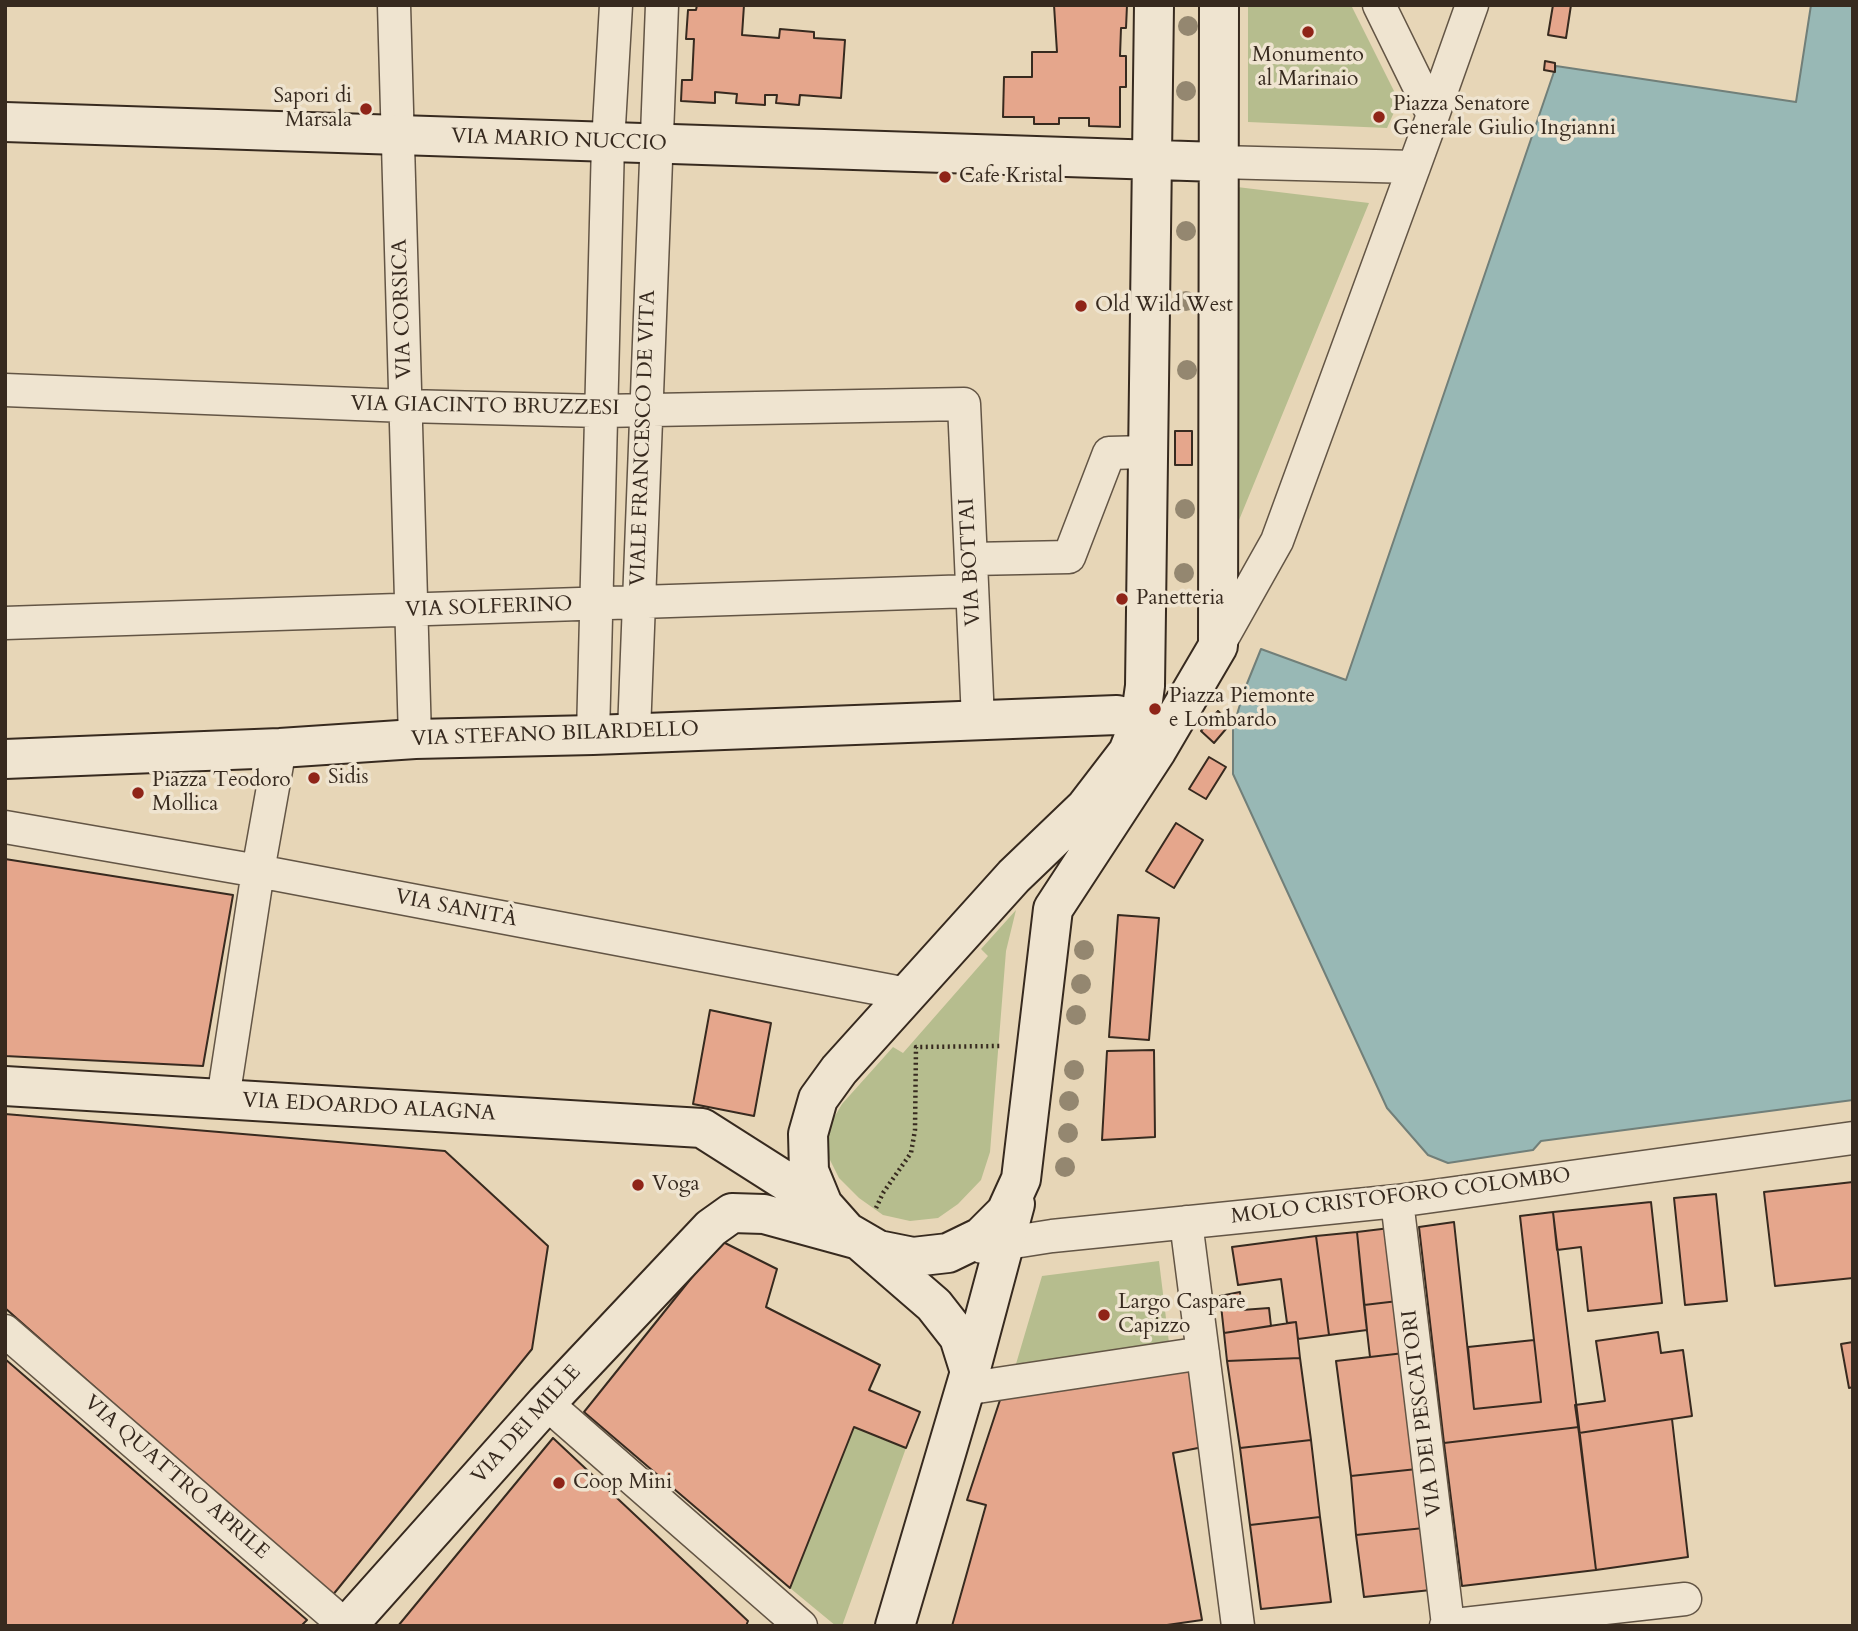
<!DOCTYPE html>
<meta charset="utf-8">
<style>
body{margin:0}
#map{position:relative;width:1858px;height:1631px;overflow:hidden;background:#e7d6b7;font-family:Cardo,serif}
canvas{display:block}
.frame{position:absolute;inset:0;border:7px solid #372a1f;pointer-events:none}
</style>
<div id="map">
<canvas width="1858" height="1631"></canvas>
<div class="frame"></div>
</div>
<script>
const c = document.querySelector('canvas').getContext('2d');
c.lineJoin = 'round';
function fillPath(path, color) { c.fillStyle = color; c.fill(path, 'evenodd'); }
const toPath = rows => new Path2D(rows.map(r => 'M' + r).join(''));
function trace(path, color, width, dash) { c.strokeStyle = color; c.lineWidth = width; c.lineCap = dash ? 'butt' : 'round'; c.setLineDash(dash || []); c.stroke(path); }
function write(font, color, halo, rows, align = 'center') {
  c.font = font + ' Cardo,serif'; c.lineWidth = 7; c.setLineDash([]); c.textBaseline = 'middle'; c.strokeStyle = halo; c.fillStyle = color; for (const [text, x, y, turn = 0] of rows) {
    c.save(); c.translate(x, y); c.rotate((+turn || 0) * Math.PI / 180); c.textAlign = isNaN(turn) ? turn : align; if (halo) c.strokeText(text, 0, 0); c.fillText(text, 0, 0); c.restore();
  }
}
const green = toPath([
 [1248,5,1351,5,1399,101,1387,128,1248,122],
 [1237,187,1369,203,1237,525],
 [1016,910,1006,951,990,1152,981,1180,958,1204,938,1218,910,1221,883,1215,859,1198,839,1178,827,1154,827,1136,832,1121,842,1104,893,1047,903,1053,988,956,981,949],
 [1159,1261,1169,1343,1016,1364,1042,1276],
 [854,1427,906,1448,842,1626,836,1626,790,1588]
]);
const water = toPath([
 [1811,5,1853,5,1853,1100,1541,1141,1533,1150,1448,1163,1428,1155,1387,1108,1233,774,1233,728,1244,691,1261,649,1346,680,1556,66,1796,102,1811,5]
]);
const building = toPath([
 [697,5,744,5,742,35,779,38,780,29,814,32,814,38,845,40,841,98,800,95,799,105,776,103,777,95,765,95,765,105,736,103,737,94,715,92,715,103,681,101,682,80,692,80,694,39,686,39,688,10,696,10,697,5],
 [1054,5,1127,5,1126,28,1121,28,1120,56,1126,56,1126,87,1120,87,1120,127,1089,126,1089,118,1059,118,1059,124,1034,124,1034,117,1003,117,1004,77,1032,77,1032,52,1057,52,1054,5],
 [1553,5,1571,5,1566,38,1548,35,1553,5],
 [1545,61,1555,63,1555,72,1544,70,1545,61],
 [1175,431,1192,431,1192,465,1175,465,1175,431],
 [1218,711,1231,723,1214,743,1201,731,1218,711],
 [1209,757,1226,767,1206,799,1189,789,1209,757],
 [1176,823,1203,840,1174,888,1146,871,1176,823],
 [5,859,233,895,203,1066,5,1056,5,859],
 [1118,915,1159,918,1149,1040,1109,1037,1118,915],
 [710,1010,771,1023,754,1116,693,1104,710,1010],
 [1154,1050,1155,1137,1102,1140,1107,1051,1154,1050],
 [5,1114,445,1151,548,1246,532,1349,332,1596,5,1308,5,1114],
 [1853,1182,1853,1278,1775,1286,1764,1192,1853,1182],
 [1716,1194,1727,1301,1685,1305,1674,1198,1716,1194],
 [1651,1202,1662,1303,1588,1311,1581,1247,1557,1250,1553,1212,1651,1202],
 [1553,1212,1579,1427,1444,1443,1419,1227,1454,1222,1474,1409,1541,1402,1520,1216,1553,1212],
 [1390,1228,1398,1301,1364,1305,1357,1232,1390,1228],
 [1357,1232,1367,1330,1329,1335,1316,1236,1357,1232],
 [1316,1236,1329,1335,1298,1339,1296,1322,1287,1323,1281,1279,1238,1285,1232,1247,1316,1236],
 [721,1241,777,1269,766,1307,880,1365,869,1390,920,1412,906,1448,854,1427,790,1588,584,1412,721,1241],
 [1240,1292,1242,1310,1269,1308,1271,1326,1224,1333,1220,1296,1240,1292],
 [1398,1301,1404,1353,1370,1357,1364,1305,1398,1301],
 [1296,1322,1300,1358,1227,1361,1224,1333,1296,1322],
 [1658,1332,1661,1353,1683,1350,1692,1416,1579,1433,1575,1405,1605,1401,1596,1341,1658,1332],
 [1534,1340,1541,1402,1474,1409,1468,1347,1534,1340],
 [1853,1342,1853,1387,1849,1388,1841,1344,1853,1342],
 [1404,1353,1417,1469,1351,1476,1336,1361,1404,1353],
 [1300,1358,1311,1440,1240,1448,1227,1361,1300,1358],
 [5,1359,307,1620,301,1626,5,1626,5,1359],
 [1192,1366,1203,1447,1173,1453,1202,1620,1160,1626,952,1626,986,1505,967,1500,1001,1397,1192,1366],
 [1672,1419,1688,1557,1596,1570,1579,1433,1672,1419],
 [1579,1427,1596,1570,1462,1586,1444,1443,1579,1427],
 [553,1438,748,1621,746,1626,398,1626,553,1438],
 [1311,1440,1320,1517,1250,1525,1240,1448,1311,1440],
 [1417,1469,1424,1528,1356,1535,1351,1476,1417,1469],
 [1320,1517,1331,1602,1261,1609,1250,1525,1320,1517],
 [1424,1528,1431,1590,1364,1597,1356,1535,1424,1528]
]);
const path = toPath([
 [876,1208,883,1193,911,1153,915,1130,916,1047,1001,1046]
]);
const street = toPath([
 [394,5,415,739],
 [1433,115,1472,5],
 [1218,162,1414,167],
 [5,390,406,406,601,411,964,404,978,720],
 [971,559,1069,557,1109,453,1147,452],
 [5,623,972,591],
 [1218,646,1277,541,1433,115,1379,5],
 [634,732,662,5],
 [593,735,608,143,616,5],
 [5,827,258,871,907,994],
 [223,1099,258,871,280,748],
 [1397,1201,1448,1625],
 [1186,1222,1238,1626],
 [982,1247,1052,1236,1397,1201,1853,1138],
 [5,1331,346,1626],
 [964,1389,1203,1353],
 [546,1403,801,1626],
 [1446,1626,1685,1599]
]);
const secondary = toPath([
 [1154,5,1145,686,1140,722,1128,752,1085,808,1014,876,839,1070,818,1099,808,1134,809,1171,823,1205,847,1232,878,1250,913,1257,948,1253,981,1237,1006,1212,1021,1179,1053,909,1157,750,1218,646,1219,5],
 [5,122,1218,162],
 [5,759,280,748,415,739,593,735,1117,715,1140,722,1154,744],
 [5,1086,702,1128,823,1205],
 [347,1626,546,1403,711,1228,732,1213,764,1214,859,1240,934,1305,959,1337,970,1372],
 [895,1626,970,1372,1015,1204]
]);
const trees = [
 [1188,26],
 [1186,91],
 [1186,231],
 [1186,301],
 [1187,370],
 [1185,509],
 [1184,573],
 [1084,950],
 [1081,984],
 [1076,1015],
 [1074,1070],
 [1069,1101],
 [1068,1133],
 [1065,1167]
];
const markers = [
 [1308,32,7,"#8f2418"],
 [366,109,7,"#8f2418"],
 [1379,117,7,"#8f2418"],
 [945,177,7,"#8f2418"],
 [1081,306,7,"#8f2418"],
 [1122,599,7,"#8f2418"],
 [1155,709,7,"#8f2418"],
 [314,778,7,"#8f2418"],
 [138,793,7,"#8f2418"],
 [638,1185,7,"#8f2418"],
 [1104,1315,7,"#8f2418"],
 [559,1483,7,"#8f2418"]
];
const poiNames = [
 ["Monumento",1308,56,"center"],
 ["al Marinaio",1308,80,"center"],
 ["Sapori di",352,97,"right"],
 ["Marsala",352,121,"right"],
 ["Piazza Senatore",1393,105],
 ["Generale Giulio Ingianni",1393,129],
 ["Cafe Kristal",959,177],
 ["Old Wild West",1095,306],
 ["Panetteria",1136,599],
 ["Piazza Piemonte",1169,697],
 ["e Lombardo",1169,721],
 ["Sidis",328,778],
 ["Piazza Teodoro",152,781],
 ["Mollica",152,805],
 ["Voga",652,1185],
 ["Largo Caspare",1118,1303],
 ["Capizzo",1118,1327],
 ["Coop Mini",573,1483]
];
const streetNames = [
 ["VIA MARIO NUCCIO",559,141,2],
 ["VIA CORSICA",403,309,-92],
 ["VIA GIACINTO BRUZZESI",485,407,1],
 ["VIALE FRANCESCO DE VITA",644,438,-88],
 ["VIA BOTTAI",971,562,-93],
 ["VIA SOLFERINO",489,608,-2],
 ["VIA STEFANO BILARDELLO",555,735,-2],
 ["VIA SANITÀ",456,909,11],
 ["VIA EDOARDO ALAGNA",369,1108,3],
 ["MOLO CRISTOFORO COLOMBO",1401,1197,-7],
 ["VIA DEI PESCATORI",1423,1413,-97],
 ["VIA DEI MILLE",527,1425,-48],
 ["VIA QUATTRO APRILE",176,1478,41]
];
fillPath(green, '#b6bd8e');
fillPath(water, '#98b8b5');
trace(water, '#717f79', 2);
fillPath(building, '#e5a68c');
trace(building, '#372a1f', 2);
trace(street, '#635545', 35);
trace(secondary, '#372a1f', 42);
trace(path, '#372a1f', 4.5, [2, 3.5]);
trace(street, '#efe4d0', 32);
trace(secondary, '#efe4d0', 38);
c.fillStyle = '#948770';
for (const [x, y] of trees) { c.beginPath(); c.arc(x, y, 10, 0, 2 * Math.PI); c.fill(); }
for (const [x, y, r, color] of markers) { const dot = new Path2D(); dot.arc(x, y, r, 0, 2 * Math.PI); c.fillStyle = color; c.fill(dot); trace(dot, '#efe4d0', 2.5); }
write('21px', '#372a1f', '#efe4d0', poiNames, 'left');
write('21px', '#372a1f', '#efe4d0', streetNames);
</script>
